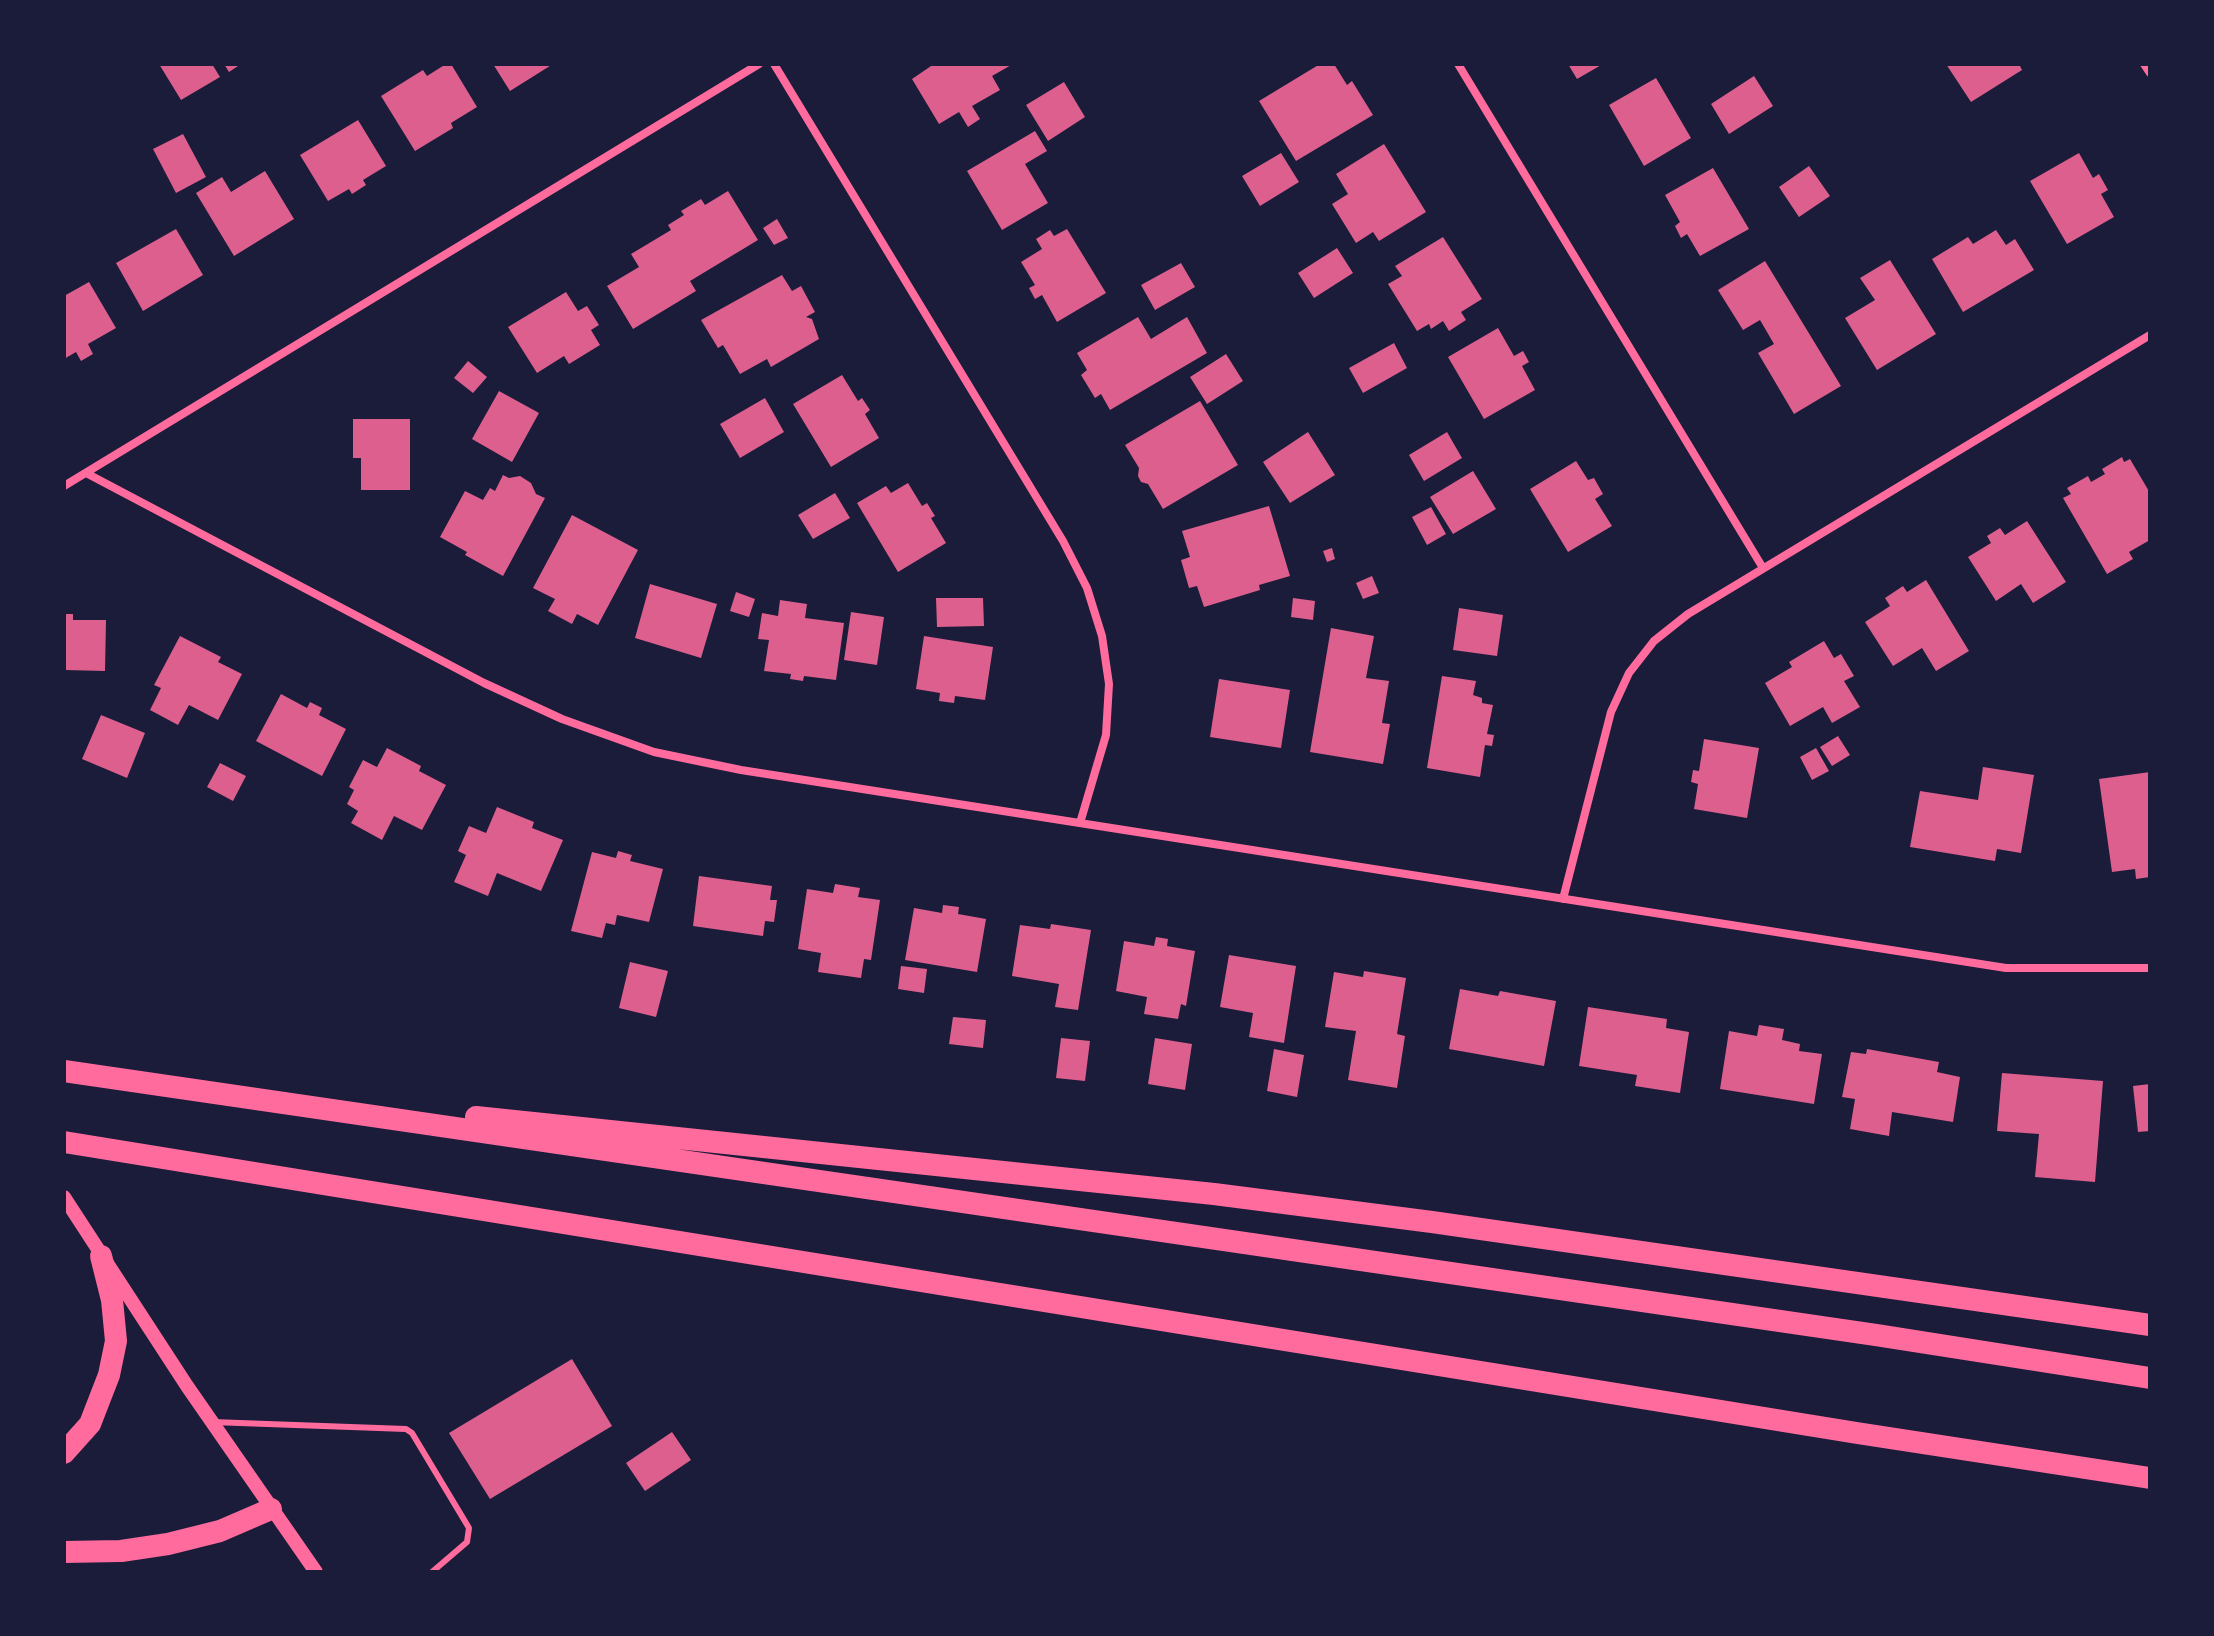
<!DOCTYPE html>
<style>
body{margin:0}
#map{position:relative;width:2214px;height:1636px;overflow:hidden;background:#1b1b3a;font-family:"Exo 2",sans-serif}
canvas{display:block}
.frame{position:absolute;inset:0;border:66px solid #1b1b3a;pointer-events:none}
</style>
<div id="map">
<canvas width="2214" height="1636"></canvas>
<div class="frame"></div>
</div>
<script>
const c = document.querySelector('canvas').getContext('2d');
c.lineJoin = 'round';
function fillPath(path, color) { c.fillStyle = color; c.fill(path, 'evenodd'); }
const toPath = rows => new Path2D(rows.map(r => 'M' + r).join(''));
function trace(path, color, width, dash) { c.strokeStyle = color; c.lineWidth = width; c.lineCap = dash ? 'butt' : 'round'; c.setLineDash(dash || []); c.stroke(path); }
const building = toPath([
 [159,64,212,64,220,77,181,100],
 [224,64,241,64,229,72],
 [446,64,451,64,477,107,451,123,453,128,415,151,381,96,423,70,427,76],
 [493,64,553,64,510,91],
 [934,64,1013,64,992,76,1000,90,972,106,980,119,968,127,959,112,939,124,912,79],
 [1320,64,1334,64,1347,85,1352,81,1373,115,1296,161,1259,101],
 [1568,64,1603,64,1577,79],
 [1946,64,2019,64,2022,70,1971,102],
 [1754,76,1773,106,1729,134,1711,104],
 [1656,78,1691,138,1644,166,1609,105],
 [1064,82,1085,117,1048,141,1026,105],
 [358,120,386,166,363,180,366,185,352,194,349,189,328,201,300,155],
 [1035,131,1047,151,1025,164,1048,203,1002,230,967,171],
 [183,134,206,177,176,193,153,149],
 [1384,144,1426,212,1379,241,1373,232,1356,243,1332,204,1348,194,1336,174],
 [1281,153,1299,182,1260,206,1242,176],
 [2079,153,2093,178,2099,174,2108,190,2101,194,2114,217,2067,244,2030,181],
 [1809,166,1830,196,1799,217,1779,187],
 [1713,168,1749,229,1700,256,1687,234,1681,238,1675,226,1680,222,1665,195],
 [265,171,294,219,234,256,196,193,222,177,231,192],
 [728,191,758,240,690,281,696,291,633,329,607,286,639,267,631,254,671,230,668,225,684,215,681,211,701,199,705,205],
 [777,219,788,238,774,245,763,228],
 [176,229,203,275,143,311,116,263],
 [1067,229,1106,293,1057,322,1042,295,1035,299,1029,288,1035,285,1021,262,1042,249,1036,239,1050,230,1054,236],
 [1996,230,2006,245,2015,239,2034,270,1963,312,1932,259,1968,237,1973,244],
 [1443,237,1482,299,1461,312,1466,320,1449,331,1443,321,1431,329,1429,324,1417,331,1388,284,1402,276,1395,266],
 [1337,248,1353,273,1314,298,1298,273],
 [1890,260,1936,334,1877,370,1845,318,1875,300,1860,278],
 [1765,261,1841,386,1794,414,1758,353,1774,344,1760,320,1743,330,1718,290],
 [1181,263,1195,287,1155,310,1141,285],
 [782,275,792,291,801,286,815,312,806,317,812,319,819,339,771,367,767,359,740,374,723,345,718,348,701,320],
 [89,282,116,328,88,344,93,354,81,361,76,352,64,359,64,296],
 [566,292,578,311,587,306,599,325,591,330,600,345,569,364,564,356,537,373,508,327],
 [1138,317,1151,339,1187,317,1207,353,1110,410,1101,394,1095,398,1081,375,1087,370,1077,353],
 [1498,328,1514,356,1523,351,1529,362,1522,366,1535,390,1484,419,1448,357],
 [1394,343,1407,368,1363,393,1349,368],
 [1226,354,1243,381,1207,404,1190,377],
 [468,361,487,377,473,393,454,378],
 [842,375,858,401,862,398,870,410,865,414,879,438,831,467,793,404],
 [499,391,539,413,512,462,472,439],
 [765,398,784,432,740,458,720,424],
 [1200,401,1238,465,1163,509,1148,484,1141,482,1138,476,1139,468,1125,445],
 [353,419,410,419,410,490,361,490,361,458,353,458],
 [1308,432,1335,475,1290,503,1263,462],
 [1447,432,1462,458,1424,481,1409,455],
 [2122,457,2124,462,2130,459,2150,493,2150,540,2129,552,2133,559,2107,574,2063,498,2071,494,2067,488,2088,476,2091,482,2105,474,2102,469],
 [1576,461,1588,480,1594,478,1603,494,1595,499,1612,526,1568,552,1530,489],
 [1473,471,1496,509,1453,534,1430,497],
 [503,475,509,478,520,476,531,483,536,494,545,498,503,576,465,555,467,552,440,537,465,491,483,500,490,488,495,491],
 [908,483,922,506,927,503,935,516,931,518,946,543,898,572,857,503,886,486,891,493],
 [835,493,850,518,813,539,798,515],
 [1269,506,1290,576,1259,585,1260,590,1204,607,1197,586,1189,588,1181,560,1190,557,1182,531],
 [1431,507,1446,534,1427,545,1412,517],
 [572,515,638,550,598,625,577,614,572,624,548,611,555,599,533,588],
 [2027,521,2066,582,2033,603,2021,584,1996,601,1968,557,1991,543,1987,536,2000,528,2005,535],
 [1332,548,1335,559,1327,562,1323,551],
 [1372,576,1379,593,1363,599,1356,583],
 [1926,580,1969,651,1936,671,1922,648,1893,666,1865,622,1890,606,1885,598,1903,586,1907,592],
 [650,584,717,604,701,658,635,638],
 [736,592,755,599,749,617,730,611],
 [936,598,983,598,984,626,937,627],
 [1293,598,1315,601,1313,620,1291,617],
 [780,600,807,604,805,618,844,623,836,680,804,676,803,681,790,679,791,674,764,671,769,640,758,639,762,613,778,616],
 [1459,608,1503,615,1497,656,1453,650],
 [851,612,884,617,877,665,844,660],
 [64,614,73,614,73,620,106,620,105,671,64,670],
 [1331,628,1374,636,1366,678,1389,681,1382,723,1390,724,1383,764,1310,752],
 [180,636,221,657,218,662,242,674,218,720,189,705,178,725,150,710,161,688,154,685],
 [924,636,993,647,985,700,955,696,954,703,939,701,940,693,916,689],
 [1824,641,1834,658,1841,654,1854,676,1844,681,1860,707,1832,723,1823,707,1790,726,1765,683,1792,667,1789,662],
 [1442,676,1476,681,1473,695,1482,698,1482,703,1493,705,1487,734,1494,735,1492,746,1485,745,1480,777,1427,768],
 [1219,679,1290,690,1281,748,1210,737],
 [281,694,307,708,310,702,322,708,319,715,346,729,322,776,256,741],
 [101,715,145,733,127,778,82,759],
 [1838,736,1850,755,1832,766,1820,747],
 [1704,739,1759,748,1747,818,1694,809,1698,784,1691,782,1693,770,1699,771],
 [387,748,421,766,419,771,446,785,422,830,394,816,382,840,351,823,358,811,347,804,354,790,349,787,363,760,377,767],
 [1816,748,1829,771,1812,780,1800,757],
 [220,763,246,776,233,801,207,787],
 [1983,767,2034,775,2021,853,1997,849,1995,861,1910,847,1920,791,1978,800],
 [2150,772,2150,877,2136,879,2135,869,2112,872,2099,779],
 [497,807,534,822,532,828,563,840,541,891,497,873,488,896,454,882,466,855,458,851,469,826,486,833],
 [618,851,632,855,630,861,663,869,649,922,617,915,615,925,606,923,602,938,571,931,592,852,616,858],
 [699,876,772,886,770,900,777,900,774,922,765,921,763,936,693,926],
 [835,884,860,888,858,897,880,900,871,960,864,959,861,978,818,972,821,953,798,949,807,889,833,893],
 [943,905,959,907,958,914,986,919,977,972,905,960,914,908,942,913],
 [1051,924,1091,930,1078,1010,1055,1007,1059,984,1012,976,1020,925,1050,929],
 [1156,937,1168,939,1167,946,1195,951,1186,1006,1181,1004,1178,1019,1144,1014,1147,997,1116,991,1124,941,1154,946],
 [1229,955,1296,966,1284,1043,1249,1037,1253,1013,1220,1007],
 [630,962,668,971,656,1017,619,1008],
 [901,966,927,969,924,993,898,989],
 [1364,971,1406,978,1397,1034,1405,1036,1397,1088,1348,1080,1356,1031,1325,1027,1334,972,1363,977],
 [1460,989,1498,996,1500,991,1556,1001,1544,1066,1449,1049],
 [1588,1007,1667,1019,1666,1028,1689,1032,1680,1093,1635,1086,1637,1075,1579,1066],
 [953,1017,986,1020,983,1048,949,1044],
 [1759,1025,1784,1029,1782,1040,1800,1044,1799,1051,1822,1054,1814,1104,1720,1089,1729,1031,1757,1036],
 [1061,1038,1090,1041,1085,1081,1056,1078],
 [1155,1038,1192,1044,1185,1090,1148,1084],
 [1274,1049,1304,1055,1297,1097,1267,1091],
 [1867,1049,1939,1062,1937,1072,1960,1077,1953,1122,1892,1112,1889,1136,1850,1129,1855,1099,1842,1097,1851,1052,1866,1054],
 [2002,1073,2103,1081,2095,1182,2035,1177,2039,1134,1997,1131],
 [2150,1084,2150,1131,2138,1132,2133,1086],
 [572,1359,612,1426,490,1499,449,1433],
 [672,1432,691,1460,645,1491,626,1463]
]);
const service = toPath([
 [212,1422,406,1429,412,1433,469,1528,467,1542,432,1572]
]);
const minor = toPath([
 [774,64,1063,541,1087,588,1102,636,1109,684,1106,735,1080,823],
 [1458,64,1763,568],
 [2144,64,2150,73],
 [86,473,484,683,562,719,654,752,741,770,2006,968,2150,968],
 [64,486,759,64],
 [1563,899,1611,712,1629,673,1654,641,1688,614,2150,335]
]);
const tertiary = toPath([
 [64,1197,187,1386,316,1572]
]);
const trunk = toPath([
 [64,1071,1876,1335,2150,1378],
 [476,1117,1214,1194,1432,1222,2150,1325],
 [64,1142,1857,1433,2150,1478],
 [64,1453,90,1424,109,1375,116,1341,112,1300,101,1256],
 [64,1552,121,1551,168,1544,220,1531,271,1509]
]);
fillPath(building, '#dd5f8e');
trace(service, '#ff6b9d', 6);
trace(minor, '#ff6b9d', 8);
trace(tertiary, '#ff6b9d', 14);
trace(trunk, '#ff6b9d', 22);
</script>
